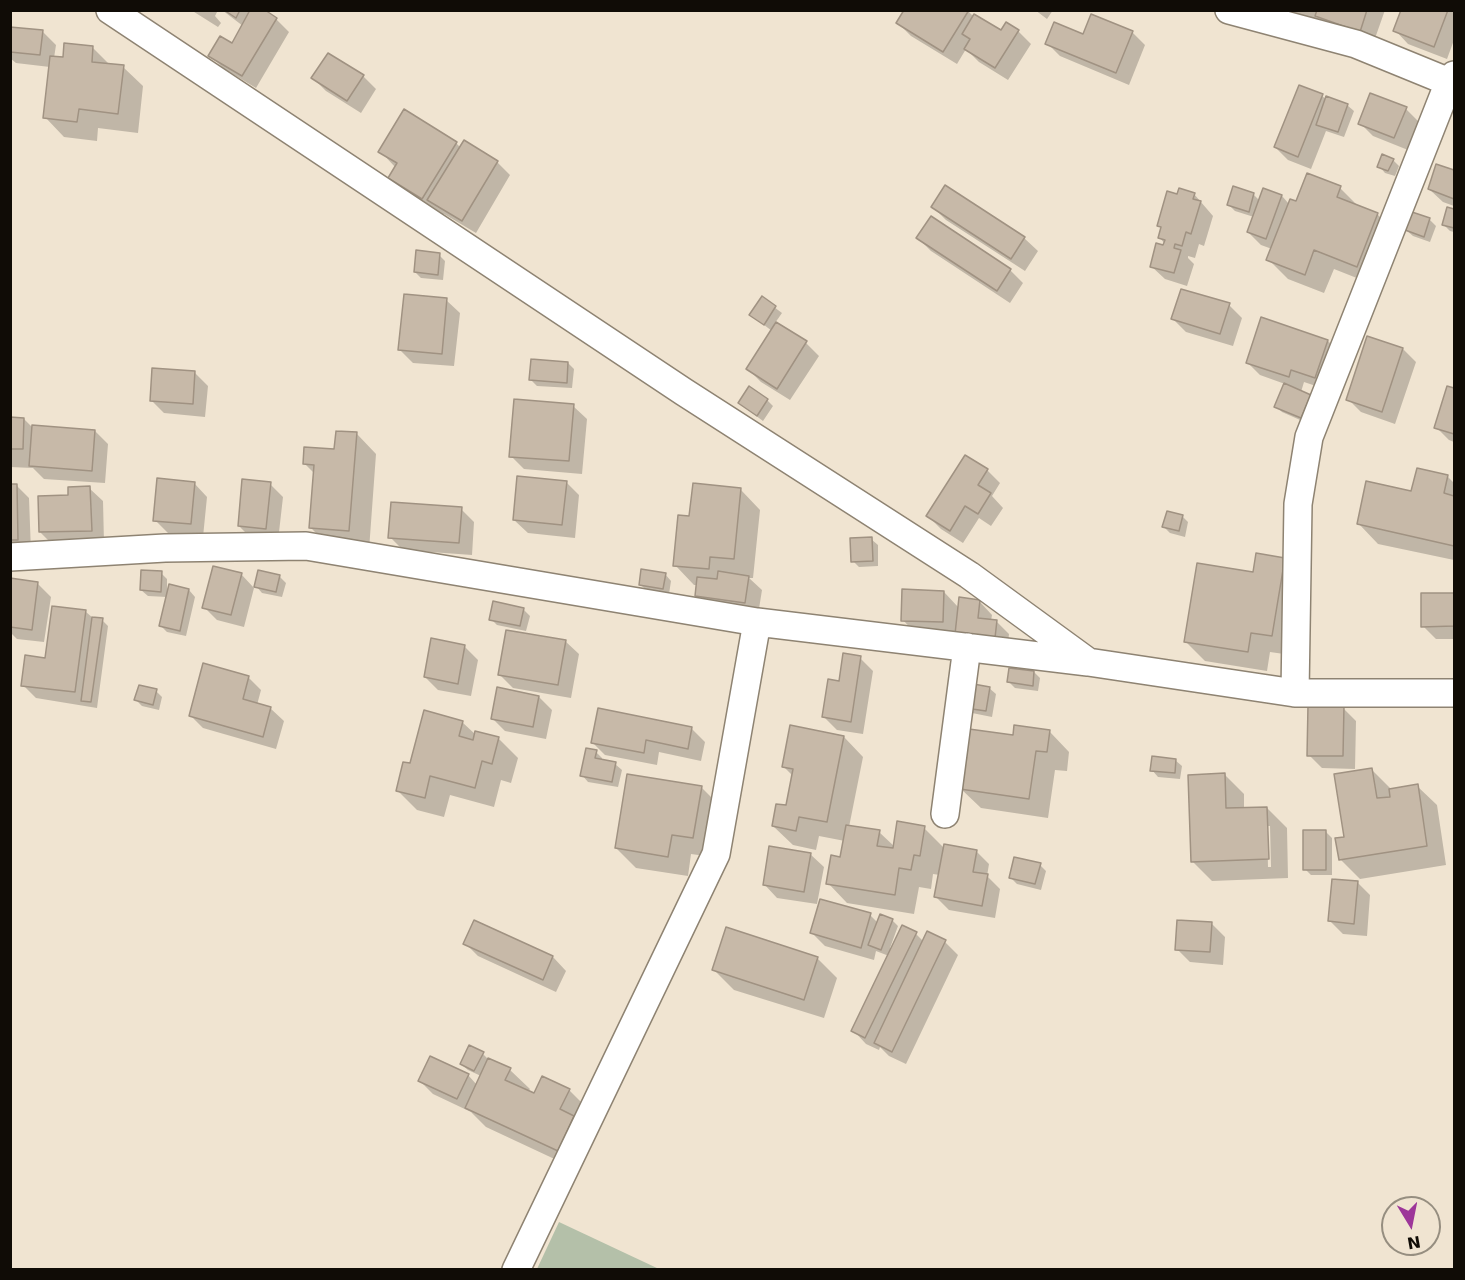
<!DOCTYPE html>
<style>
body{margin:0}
#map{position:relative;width:1465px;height:1280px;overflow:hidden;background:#f0e4d1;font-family:"DejaVu Sans",sans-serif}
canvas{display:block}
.frame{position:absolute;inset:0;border:12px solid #100c06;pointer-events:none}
.north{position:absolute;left:1381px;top:1196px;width:60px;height:60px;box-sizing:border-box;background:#f0e4d1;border:2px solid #968e80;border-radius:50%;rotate:170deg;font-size:16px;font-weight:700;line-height:24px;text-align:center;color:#100c06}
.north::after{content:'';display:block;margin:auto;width:21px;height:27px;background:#9d3699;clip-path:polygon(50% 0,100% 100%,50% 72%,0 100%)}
</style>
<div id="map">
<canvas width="1465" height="1280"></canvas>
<div class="frame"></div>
<div class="north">N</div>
</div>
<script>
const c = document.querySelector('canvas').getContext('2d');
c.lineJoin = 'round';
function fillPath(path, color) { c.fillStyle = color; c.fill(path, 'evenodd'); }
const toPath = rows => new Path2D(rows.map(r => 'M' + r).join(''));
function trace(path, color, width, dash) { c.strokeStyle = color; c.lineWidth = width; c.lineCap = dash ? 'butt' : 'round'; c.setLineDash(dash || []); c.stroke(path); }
const green = toPath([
 [559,1222,659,1269,537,1269]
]);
const shadow = toPath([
 [191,10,218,10,215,16,221,23,218,27],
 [222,10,262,10,276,19,289,32,256,88,223,68,210,55,232,45,243,26],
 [967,10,974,17,1001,32,1018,31,1031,44,1008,80,979,62,966,49,957,64,911,36,898,23],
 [1035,10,1053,10,1047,19],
 [1273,10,1385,10,1373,44],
 [1403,10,1454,10,1454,40,1447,59,1408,44,1395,30],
 [10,28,43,32,56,45,54,58,64,59,93,48,110,65,123,67,143,86,138,133,98,128,97,141,64,137,45,117,50,67,16,63,10,58],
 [1132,32,1145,45,1129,85,1060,56,1047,43,1084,36],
 [363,76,376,89,361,113,326,91,313,78],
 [1322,96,1327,100,1347,105,1354,111,1344,137,1326,131,1311,169,1288,160,1275,147],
 [1406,109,1419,122,1408,150,1373,136,1360,123],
 [456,143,461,148,497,162,510,175,476,233,444,214,442,217,410,197,390,178,396,168,380,151],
 [1393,160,1399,166,1395,176,1385,173,1379,166],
 [1437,166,1454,172,1454,206,1443,202,1429,189],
 [946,187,1024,238,1038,251,1025,271,946,220,933,207],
 [1234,188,1254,195,1260,201,1264,190,1282,196,1289,204,1340,188,1360,208,1377,214,1397,234,1377,286,1334,269,1324,293,1288,279,1268,259,1272,249,1261,245,1248,232,1254,217,1235,211,1229,205],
 [1194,194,1213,216,1204,246,1199,244,1195,258,1188,256,1188,258,1194,264,1187,286,1165,279,1151,266,1165,244,1160,238,1162,229,1158,225],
 [1448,209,1454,211,1454,232,1450,231,1444,225],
 [1429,219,1436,226,1430,242,1413,236,1406,230],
 [918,238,1010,270,1023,283,1010,303,931,251],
 [439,255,445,261,443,280,421,278,415,272],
 [762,298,782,313,775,323,806,343,819,356,790,400,761,382,748,369,772,331,751,315],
 [446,300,460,313,454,366,413,363,400,350],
 [1229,305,1242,318,1233,346,1186,332,1173,319],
 [1262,319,1328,341,1341,354,1328,390,1304,382,1301,392,1310,396,1317,402,1307,423,1282,412,1276,406,1285,384,1260,375,1247,362],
 [1403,349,1416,362,1395,424,1361,412,1348,399],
 [568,363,574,369,572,388,537,386,531,380],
 [195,373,208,386,205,417,164,413,151,400],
 [1448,388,1454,390,1454,442,1449,440,1436,427],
 [767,400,773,406,763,421,739,403],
 [573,406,587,419,582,474,524,469,511,456],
 [10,419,24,419,34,429,95,431,108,444,105,483,44,479,33,468,10,467],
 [357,434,376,454,369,550,330,547,311,528,315,474,304,463,336,451],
 [987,470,1000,483,992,496,1003,508,991,526,979,518,963,543,941,529,928,516],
 [1447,476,1454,483,1454,560,1378,544,1359,524],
 [566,482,579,495,575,538,528,533,514,520],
 [194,483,207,497,203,537,168,533,155,520],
 [270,484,283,497,278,541,252,539,239,526],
 [10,485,16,485,29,498,31,552,10,553],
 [89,488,103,501,104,543,53,545,40,532,69,496],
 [741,490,760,510,753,578,749,578,762,590,758,615,710,609,696,596,698,585,694,585,675,565,691,518],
 [461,509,474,522,472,555,403,550,390,537],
 [1182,516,1188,522,1185,537,1170,533,1164,527],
 [871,539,878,545,878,566,859,567,853,561],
 [1284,559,1291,655,1270,652,1267,671,1205,661,1185,641,1254,574],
 [161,573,167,579,167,594,189,590,195,597,186,636,167,632,161,626,167,597,148,596,141,590],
 [241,574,254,588,244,627,217,620,204,607],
 [665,574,671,581,669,594,647,591,641,585],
 [280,577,286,583,282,597,262,593,256,586],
 [10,580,38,584,51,597,44,642,17,639,10,632],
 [944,592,959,608,979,601,992,615,991,621,996,621,1009,634,1007,651,916,634,903,620],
 [1454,594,1454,639,1436,639,1423,626,1423,595],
 [523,609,530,616,526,631,497,625,491,619],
 [86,612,93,618,102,620,108,626,97,708,36,698,23,685],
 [565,641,579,654,571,698,513,688,500,675],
 [464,646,478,660,471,696,438,690,425,677],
 [860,658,873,671,863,734,837,730,824,717,840,683],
 [1034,672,1040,678,1038,691,1015,688,1009,682],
 [248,677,261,690,257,705,270,708,284,721,276,749,203,728,190,715],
 [989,688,996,694,992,717,972,713,966,707],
 [156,691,162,697,159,710,142,706,136,700],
 [539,697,552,710,546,739,505,731,492,718],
 [1343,708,1356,721,1355,769,1322,768,1309,755],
 [462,722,476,735,498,738,518,758,511,783,501,780,494,807,450,795,444,817,417,810,397,790,411,765],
 [692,729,705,742,701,761,659,752,657,765,605,755,592,742],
 [1050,732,1069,752,1067,771,1055,770,1048,818,981,808,961,789,1014,737],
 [844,737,863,757,849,827,879,832,895,847,924,828,944,848,976,851,989,864,987,876,1000,889,995,918,949,910,936,897,940,875,933,874,931,889,919,887,914,914,847,903,828,883,842,858,845,841,819,836,816,850,793,845,773,826,787,807,793,776,783,766],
 [596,752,602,758,602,761,615,764,622,770,618,787,588,782,582,775],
 [1175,760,1182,766,1180,779,1158,777,1152,770],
 [1372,770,1392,790,1417,786,1437,805,1446,865,1360,879,1340,859,1346,838],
 [1224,774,1244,794,1244,809,1267,808,1287,828,1288,878,1212,881,1192,861],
 [1267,826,1270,826,1271,867,1268,867],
 [701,787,721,807,713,857,691,854,688,876,636,868,616,848],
 [1326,832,1332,838,1332,875,1311,875,1305,869],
 [810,854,824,867,817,904,777,898,764,884],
 [1040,865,1046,871,1041,890,1017,884,1010,877],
 [1357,882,1370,895,1367,936,1343,934,1330,921],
 [870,915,878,923,892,920,898,926,890,948,892,949,916,934,924,942,945,942,958,955,906,1064,889,1056,880,1047,879,1050,866,1044,853,1030,889,956,876,951,874,960,825,946,812,933],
 [475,922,553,957,566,971,556,992,478,956,465,943],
 [1212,924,1225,937,1223,965,1190,962,1177,949],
 [817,958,837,978,824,1018,734,990,714,970],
 [483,1054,489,1060,510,1070,530,1089,528,1092,535,1095,569,1090,589,1110,578,1170,486,1127,471,1112,433,1094,420,1081,468,1075,477,1085,481,1076,468,1070,461,1064]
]);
const building = toPath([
 [224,10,240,10,236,18,224,10],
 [250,10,265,10,277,18,242,76,208,56,220,36,232,43,250,10],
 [904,10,969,10,943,52,896,23,904,10],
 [1317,10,1367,10,1360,32,1315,16,1317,10],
 [1401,10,1448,10,1434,47,1393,31,1401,10],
 [974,14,1001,30,1006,22,1019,30,995,68,964,49,970,39,962,34,974,14],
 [1091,14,1133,31,1116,73,1045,44,1054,22,1083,34,1091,14],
 [10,27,43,30,40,55,10,52,10,27],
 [64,43,93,46,92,62,124,65,118,114,79,109,77,122,43,118,50,56,63,57,64,43],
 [328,53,364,75,347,101,311,78,328,53],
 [1299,85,1323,94,1298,157,1274,147,1299,85],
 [1370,93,1407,107,1394,138,1358,124,1370,93],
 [1326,96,1348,104,1338,132,1316,125,1326,96],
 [404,109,457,142,422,199,388,178,397,163,378,152,404,109],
 [464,140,498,161,462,221,427,200,464,140],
 [1382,154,1394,159,1388,171,1377,167,1382,154],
 [1436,164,1454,170,1454,199,1428,189,1436,164],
 [1307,173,1341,186,1337,197,1378,213,1357,267,1314,250,1305,275,1266,260,1290,199,1296,201,1307,173],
 [945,185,1025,237,1011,259,931,207,945,185],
 [1233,186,1254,193,1249,212,1227,205,1233,186],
 [1179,188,1195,193,1193,199,1201,201,1191,234,1186,232,1182,246,1175,244,1174,248,1181,250,1174,273,1150,267,1156,243,1163,245,1165,240,1158,238,1161,227,1157,226,1167,191,1177,194,1179,188],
 [1263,188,1282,195,1266,239,1247,232,1263,188],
 [1447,207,1454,209,1454,228,1442,225,1447,207],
 [1412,212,1430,218,1424,237,1405,230,1412,212],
 [931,216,1011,269,997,291,916,238,931,216],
 [416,250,440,253,438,275,414,272,416,250],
 [1181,289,1230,303,1220,334,1171,319,1181,289],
 [404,294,447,298,442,354,398,350,404,294],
 [762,296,776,306,764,325,749,315,762,296],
 [1261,317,1328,340,1315,378,1291,370,1289,377,1246,363,1261,317],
 [776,322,807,341,777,389,746,369,776,322],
 [1367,336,1403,348,1382,412,1346,400,1367,336],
 [531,359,568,362,567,383,529,380,531,359],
 [152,368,195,371,193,404,150,401,152,368],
 [1284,383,1311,395,1301,418,1274,407,1284,383],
 [749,386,768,399,757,416,738,403,749,386],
 [1447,386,1454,388,1454,434,1434,428,1447,386],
 [514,399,574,404,569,461,509,457,514,399],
 [10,417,24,418,23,449,10,449,10,417],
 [32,425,95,430,92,471,29,466,32,425],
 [336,431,357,432,349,531,309,528,314,465,303,464,304,447,334,449,336,431],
 [965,455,988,469,978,485,991,493,978,514,965,506,950,531,926,516,965,455],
 [1417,468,1448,475,1444,493,1454,496,1454,546,1357,524,1366,481,1411,491,1417,468],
 [517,476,567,481,562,525,513,520,517,476],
 [157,478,195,482,191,524,153,521,157,478],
 [242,479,271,482,266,529,238,526,242,479],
 [693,483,741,488,734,559,710,557,709,569,673,566,678,515,689,516,693,483],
 [10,484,17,484,18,540,10,540,10,484],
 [90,486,92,531,39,532,38,496,68,495,68,487,90,486],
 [391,502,462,507,459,543,388,538,391,502],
 [1167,511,1183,515,1179,531,1162,527,1167,511],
 [872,537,873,561,851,562,850,538,872,537],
 [1256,553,1285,558,1272,636,1251,633,1248,652,1184,642,1197,563,1253,572,1256,553],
 [213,566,242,573,231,615,202,608,213,566],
 [641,569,666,573,663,589,639,585,641,569],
 [141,570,162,571,161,592,140,590,141,570],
 [258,570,280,575,276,592,254,587,258,570],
 [718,571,749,576,745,603,695,596,697,577,717,579,718,571],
 [10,578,38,582,32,630,10,627,10,578],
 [169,584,189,589,180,631,159,626,169,584],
 [902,589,944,591,943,622,901,621,902,589],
 [1421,593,1454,593,1454,626,1421,627,1421,593],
 [959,597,980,600,978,618,997,620,995,638,955,634,959,597],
 [493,601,524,608,520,626,489,620,493,601],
 [52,606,86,610,75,692,21,686,25,655,45,658,52,606],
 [92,617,103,618,91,702,81,701,92,617],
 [506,630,566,640,558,685,498,675,506,630],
 [431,638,465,645,458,684,424,677,431,638],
 [843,653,861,656,851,722,822,717,828,679,839,681,843,653],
 [203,663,249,676,243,699,271,707,263,737,189,716,203,663],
 [1009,668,1034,671,1033,686,1007,682,1009,668],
 [968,683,990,687,986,711,965,708,968,683],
 [139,685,157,689,153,705,134,700,139,685],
 [497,687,539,696,533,727,491,719,497,687],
 [1308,705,1344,706,1343,756,1307,756,1308,705],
 [598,708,692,727,688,749,646,740,644,753,591,743,598,708],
 [424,710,463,721,459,736,473,740,475,731,499,737,492,764,482,761,475,788,430,776,425,798,396,791,403,762,410,763,424,710],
 [790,725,844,736,827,822,799,817,796,831,772,826,776,804,786,805,793,769,782,767,790,725],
 [1014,725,1050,730,1047,752,1036,751,1029,799,960,789,969,729,1013,735,1014,725],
 [586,748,597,750,595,758,616,762,612,782,580,776,586,748],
 [1152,756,1176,759,1175,773,1150,771,1152,756],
 [1372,768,1377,798,1390,797,1389,789,1418,784,1427,846,1339,860,1335,838,1344,837,1334,774,1372,768],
 [1225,773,1226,808,1267,807,1269,859,1191,862,1188,775,1225,773],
 [627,774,702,786,693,838,672,835,668,857,615,848,627,774],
 [897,821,925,826,920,856,914,855,911,870,899,868,895,895,826,884,831,855,840,857,846,825,880,830,877,846,893,848,897,821],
 [1303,830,1326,830,1326,870,1303,870,1303,830],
 [944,844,977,850,973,872,988,874,982,906,934,897,944,844],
 [769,846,811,853,804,892,763,885,769,846],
 [1014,857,1041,863,1035,884,1009,878,1014,857],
 [1332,879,1358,881,1354,924,1328,921,1332,879],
 [820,899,871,913,861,948,810,933,820,899],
 [880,914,893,919,881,950,868,945,880,914],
 [474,920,553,956,543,980,463,944,474,920],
 [1177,920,1212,922,1210,952,1175,950,1177,920],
 [902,925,917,932,865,1038,851,1031,902,925],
 [726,927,818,957,804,1000,712,970,726,927],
 [927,931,946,940,892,1052,874,1043,927,931],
 [469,1045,484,1052,474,1071,460,1064,469,1045],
 [430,1056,469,1074,457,1099,418,1081,430,1056],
 [488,1058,511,1068,505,1080,534,1093,542,1076,570,1089,560,1109,574,1116,558,1151,465,1108,488,1058]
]);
const street = toPath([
 [110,10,684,392,969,575,1087,661],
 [1229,10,1356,44,1449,82],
 [10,557,165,548,306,546,757,622,1088,662,1295,693,1454,693],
 [1295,693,1298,504,1309,437,1449,82,1454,75],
 [945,814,967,647],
 [516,1270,716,854,757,622]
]);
fillPath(green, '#b4c0a9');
fillPath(shadow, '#0003');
fillPath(building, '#c7b9a8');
trace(building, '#a09282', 1.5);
trace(street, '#8e8372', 30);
trace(street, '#fff', 27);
</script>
